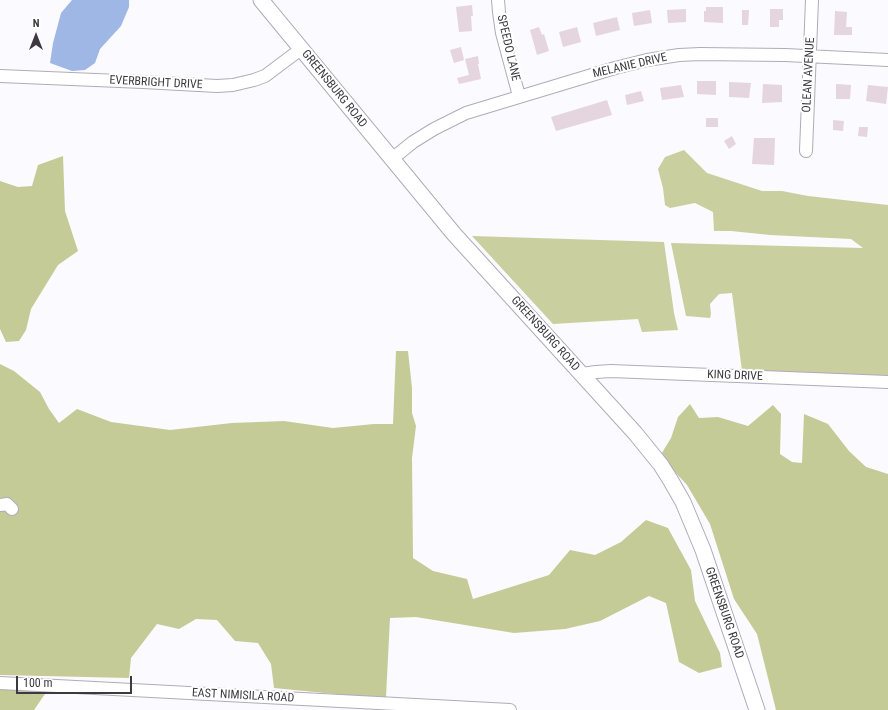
<!DOCTYPE html>
<style>
body{margin:0}
#map{position:relative;width:888px;height:710px;overflow:hidden;background:#fbfafe;font-family:"Roboto Condensed",sans-serif}
canvas{display:block}
.north{position:absolute;left:16px;top:16px;width:40px;height:40px;-webkit-text-stroke:3px #fff;paint-order:stroke;rotate:0deg;font-size:11px;font-weight:700;line-height:16px;text-align:center;color:#3c3a40}
.north::after{content:'';display:block;margin:auto;width:14px;height:18px;background:#3c3a40;clip-path:polygon(50% 0,100% 100%,50% 72%,0 100%)}
.scale{position:absolute;left:16px;top:676px;width:116px;height:18px;box-sizing:border-box;border:2px solid #3c3a40;border-top:0;padding-left:5px;font-size:12px;line-height:14px;white-space:nowrap;color:#3c3a40;-webkit-text-stroke:3px #fff;paint-order:stroke}
</style>
<div id="map">
<canvas width="888" height="710"></canvas>
<div class="north">N</div>
<div class="scale">100 m</div>
</div>
<script>
const c = document.querySelector('canvas').getContext('2d');
c.lineJoin = 'round';
function fillPath(path, color) { c.fillStyle = color; c.fill(path, 'evenodd'); }
const toPath = rows => new Path2D(rows.map(r => 'M' + r).join(''));
function trace(path, color, width, dash) { c.strokeStyle = color; c.lineWidth = width; c.lineCap = dash ? 'butt' : 'round'; c.setLineDash(dash || []); c.stroke(path); }
function write(font, color, halo, rows, align = 'center') {
  c.font = font + ' "Roboto Condensed",sans-serif'; c.lineWidth = 4; c.setLineDash([]); c.textBaseline = 'middle'; c.strokeStyle = halo; c.fillStyle = color; for (const [text, x, y, turn = 0] of rows) {
    c.save(); c.translate(x, y); c.rotate((+turn || 0) * Math.PI / 180); c.textAlign = isNaN(turn) ? turn : align; if (halo) c.strokeText(text, 0, 0); c.fillText(text, 0, 0); c.restore();
  }
}
const green = toPath([
 [684,150,707,173,762,191,782,191,808,196,888,205,888,377,742,371,732,293,719,294,710,304,711,314,710,318,686,316,671,243,863,248,851,239,770,235,731,231,714,231,713,212,695,203,670,208,665,205,663,188,658,169,665,157],
 [472,236,664,242,674,313,678,330,642,332,638,319,553,324]
]);
const forest = toPath([
 [63,156,65,211,78,251,58,265,31,309,26,330,19,341,6,342,0,329,0,181,18,187,32,186,38,165],
 [396,351,408,351,412,388,412,413,416,426,412,458,413,558,433,571,467,579,473,599,549,575,570,550,595,555,621,542,646,520,668,528,691,570,695,601,720,653,722,667,699,673,679,662,666,603,649,596,600,621,565,629,514,633,416,617,390,618,386,697,345,695,274,688,271,664,258,643,235,641,217,620,196,619,179,629,157,624,131,658,129,678,0,675,0,364,14,371,40,392,49,409,59,423,77,409,111,422,170,430,232,423,284,421,333,428,374,424,393,424],
 [690,404,699,418,718,417,748,426,773,405,781,414,780,454,792,462,802,463,804,414,828,424,849,451,866,467,888,474,888,710,776,710,757,634,734,599,710,524,687,485,660,456,671,438,678,417],
 [0,688,47,691,34,710,0,710]
]);
const water = toPath([
 [72,0,129,0,129,7,121,26,100,49,95,63,85,70,72,71,50,63,53,43,61,13]
]);
const building = toPath([
 [472,5,473,16,471,16,472,31,459,32,456,7],
 [706,7,723,7,723,23,704,22,704,11,706,11],
 [686,9,686,22,668,23,667,10],
 [770,9,783,9,783,20,779,20,779,27,770,27],
 [650,10,652,23,634,26,632,13],
 [742,10,749,10,748,25,742,25],
 [835,11,847,12,846,27,852,27,852,35,834,35],
 [617,17,620,30,596,36,593,23],
 [539,27,542,35,544,34,549,51,537,55,530,30],
 [577,27,581,42,563,47,559,32],
 [461,47,464,60,454,63,450,50],
 [478,56,479,64,478,64,481,79,459,84,457,78,469,75,465,59],
 [697,81,716,81,716,95,697,94],
 [729,82,751,83,749,98,729,97],
 [763,84,782,85,782,102,762,103],
 [836,84,851,85,850,99,836,99],
 [681,85,684,97,662,100,660,88],
 [868,85,888,87,886,104,866,101],
 [641,91,644,101,627,105,625,95],
 [607,100,612,115,556,131,551,117],
 [706,118,718,118,718,127,706,127],
 [833,120,844,121,843,131,833,130],
 [859,127,868,127,867,137,858,136],
 [732,136,736,144,729,149,724,141],
 [754,138,775,138,774,165,752,164]
]);
const minor = toPath([
 [498,0,499,12,502,33,519,96],
 [0,76,143,82,217,86,233,85,254,80,265,76,301,49],
 [806,151,812,0],
 [392,159,413,142,434,129,466,113,615,68,647,60,679,55,700,54,785,55,888,60],
 [582,374,596,372,611,371,888,382],
 [0,505,7,504,12,509],
 [0,683,510,710]
]);
const major = toPath([
 [261,0,454,234,635,433,661,465,671,481,683,502,703,550,757,710]
]);
const streetNames = [
 ["SPEEDO LANE",508,48,77],
 ["MELANIE DRIVE",630,66,-13],
 ["OLEAN AVENUE",809,75,-87],
 ["EVERBRIGHT DRIVE",156,83,3],
 ["GREENSBURG ROAD",334,89,51],
 ["GREENSBURG ROAD",545,334,48],
 ["KING DRIVE",735,376,2],
 ["GREENSBURG ROAD",724,613,71],
 ["EAST NIMISILA ROAD",243,696,3]
];
fillPath(green, '#c9cf9f');
fillPath(forest, '#c4cb97');
fillPath(water, '#9eb7e4');
fillPath(building, '#e5d5df');
trace(minor, '#afacba', 14);
trace(major, '#afacba', 17);
trace(minor, '#fff', 12);
trace(major, '#fff', 15);
write('12px', '#3c3a40', '#fff', streetNames);
</script>
